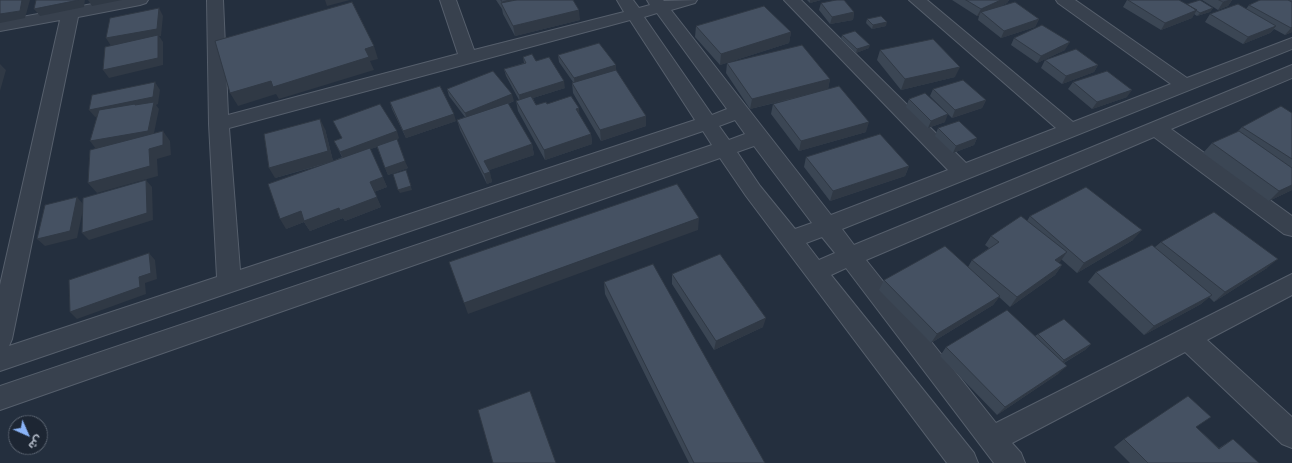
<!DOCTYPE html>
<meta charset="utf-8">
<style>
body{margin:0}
#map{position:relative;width:1292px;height:463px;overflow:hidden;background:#242f3e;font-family:Mulish,"Noto Sans Arabic",sans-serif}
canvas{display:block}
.north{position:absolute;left:8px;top:415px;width:40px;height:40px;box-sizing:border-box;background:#1d2633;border:1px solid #59626f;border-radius:50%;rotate:135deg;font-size:11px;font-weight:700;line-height:16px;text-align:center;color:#b4bcc9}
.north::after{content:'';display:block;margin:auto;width:14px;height:18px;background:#8ab4f8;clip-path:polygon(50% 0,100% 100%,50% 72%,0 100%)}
</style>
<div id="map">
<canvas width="1292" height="463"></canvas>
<div class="north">ش</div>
</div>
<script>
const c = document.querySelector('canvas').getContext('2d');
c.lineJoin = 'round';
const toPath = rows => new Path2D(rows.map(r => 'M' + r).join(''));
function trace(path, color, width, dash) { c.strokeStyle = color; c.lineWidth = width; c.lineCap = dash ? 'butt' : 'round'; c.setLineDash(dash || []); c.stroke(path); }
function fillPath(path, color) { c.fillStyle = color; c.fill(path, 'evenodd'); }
const minor = toPath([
 [114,0,148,0,146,3,140,5,78,17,12,339,9,346,217,277,209,124,207,0,223,0,228,115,458,54,440,0,456,0,474,50,624,12,617,0,633,0,639,8,650,5,647,0,663,0,664,1,697,0,695,3,671,10,831,215,948,170,784,0,801,0,966,163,1056,128,909,0,927,0,1073,122,1171,84,1058,3,1056,0,1075,0,1187,78,1292,38,1292,49,842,229,854,245,1292,65,1292,78,1171,129,1292,216,1292,236,1284,234,1154,137,866,260,996,423,1292,274,1292,295,1207,340,1292,417,1292,448,1282,444,1185,352,1012,443,1021,453,1025,463,994,463,846,268,831,275,974,453,978,463,947,463,746,196,720,158,0,410,0,386,712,145,703,131,0,371,0,285,60,20,0,31,0,21,114,0],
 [657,13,727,109,712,115,644,17,657,13],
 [630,20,695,120,240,270,229,128,630,20],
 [735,120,745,134,729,140,719,126,735,120],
 [754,146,772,170,812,223,795,229,760,186,737,152,754,146],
 [822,237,835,253,819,260,806,243,822,237]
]);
const wall = toPath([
 [496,0,573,0,580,20,515,36,503,14,502,9],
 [807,0,821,0,810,3],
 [952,0,1009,0,1007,3,1001,6,1039,19,1035,27,1001,38,978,20,979,16,977,16],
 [1127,0,1179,0,1187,5,1213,8,1210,12,1197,16,1194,14,1192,18,1161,30,1123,7],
 [1202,0,1232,0,1228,6,1218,10],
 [1260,0,1292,0,1292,32,1285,35,1274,29,1270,33,1243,44,1205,22,1210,14,1246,9,1249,5],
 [821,3,854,12,853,20,830,24,819,10],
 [867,19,886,26,872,29,866,23],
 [696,26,791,32,789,43,720,65,695,37],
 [842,35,869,48,856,53,841,39],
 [1014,38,1065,50,1037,63,1011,45],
 [880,50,955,77,901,90,877,60],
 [558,55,616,71,646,116,646,126,601,141,573,93,572,83,573,82,559,62],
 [523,57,536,61,565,88,533,98,536,105,547,104,579,108,579,114,591,134,592,144,545,160,518,111,516,101,519,100,506,76,504,69,524,63],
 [1045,60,1098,65,1094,72,1062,84,1041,68],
 [727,63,830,79,828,89,866,132,799,151,771,114,773,104,787,100,750,109,726,73],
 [1073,82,1127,97,1092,109,1068,89],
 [447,89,514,101,508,104,532,144,534,155,489,170,492,182,487,184,460,130,457,120,465,117,449,96],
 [933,89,986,100,982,108,952,118,930,96],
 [909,99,945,122,928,128,906,107],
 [390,102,456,121,406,138,392,109],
 [1292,113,1292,190,1269,201,1203,153,1212,143,1237,132,1242,127],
 [333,121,399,138,392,141,408,168,388,175,377,147,370,149,387,187,374,192,381,207,345,221,343,218,310,231,304,222,286,229,325,164,275,178,325,129,333,161,342,157,334,141,342,138],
 [938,128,977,138,974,145,953,153,935,136],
 [806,157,909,166,905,176,830,201,804,167],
 [1030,216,1133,240,1077,273,1061,259,1058,263,1062,265,1055,275,1010,307,999,297,993,305,931,343,879,290,884,280,968,267,972,260,989,248,985,245,991,236,1027,221],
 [1161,242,1267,268,1214,302,1209,297,1201,304,1144,335,1088,282,1096,272,1155,247],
 [672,274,763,327,714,350,672,284],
 [604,282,765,463,689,463,605,294],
 [1038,334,1091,344,1085,350,1064,363,1058,374,997,415,940,356,946,347,1035,336],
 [1196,427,1219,448,1233,439,1259,463,1130,463,1114,447,1124,439]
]);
const shadedWall = toPath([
 [22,0,30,0,25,18,0,23,0,14],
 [79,0,85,0,84,7,40,16,34,9],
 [88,0,122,0,92,6],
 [325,0,350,0,327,6],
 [509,0,547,0,503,7,502,2],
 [810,0,821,0,810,3],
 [1001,0,1009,0,1007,3,983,14,981,12,979,16,977,16,981,9],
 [1230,0,1232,0,1228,6,1218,10,1223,2],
 [159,8,163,16,161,36,159,36,163,42,163,65,109,78,103,70,111,46,106,38],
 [1213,8,1210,12,1197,16,1200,13],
 [579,10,580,20,515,36,513,26],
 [1197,10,1192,18,1161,30,1165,23],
 [854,12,853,20,830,24,832,17],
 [1039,19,1035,27,1001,38,1004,31],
 [887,22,886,26,872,29,873,25],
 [1276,26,1270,33,1243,44,1248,37],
 [1292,27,1292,32,1285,35,1291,28],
 [791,32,789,43,720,65,721,54],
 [1070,42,1065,50,1037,63,1041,56],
 [870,45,869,48,856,53,857,49],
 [374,46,378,59,370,61,374,70,279,99,276,94,238,106,230,93],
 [0,64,6,70,0,91],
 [616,65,616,73,575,86,574,78],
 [1098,65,1094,72,1062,84,1066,76],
 [960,67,955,77,901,90,905,79],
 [830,79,828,89,750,109,752,99],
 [564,81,565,88,520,102,519,95],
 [155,82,160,90,158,104,156,105,159,109,153,138,96,149,90,141,137,109,95,117,89,110],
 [1132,90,1127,97,1092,109,1097,102],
 [512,94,514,101,467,120,465,113],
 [986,100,982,108,952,118,955,110],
 [579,108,580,119,576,109],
 [454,114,456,121,406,138,403,131],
 [948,114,945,122,928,128,931,121],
 [646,116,646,126,601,141,600,130],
 [320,119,325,129,333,161,275,178,269,168],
 [869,122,866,132,799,151,801,141],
 [163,131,170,141,171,155,157,159,158,176,97,193,88,183,149,149],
 [397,131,399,138,344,160,340,152],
 [591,134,592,144,545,160,544,150],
 [977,138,974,145,953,153,956,146],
 [532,144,534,155,487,171,484,161],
 [405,161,408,168,388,175,385,168],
 [909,166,905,176,830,201,833,191],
 [490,172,492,182,487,184,484,174],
 [407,174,412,190,400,193,398,190],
 [383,177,387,187,374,192,370,182],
 [146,180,152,187,153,220,89,240,82,233],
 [1292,185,1292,190,1269,201,1279,191],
 [77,197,84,205,77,238,45,246,37,239],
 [377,197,381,207,345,221,343,218,310,231,304,222,286,229,280,219,301,211,339,208],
 [699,218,698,230,468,314,464,303],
 [1142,230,1133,240,1077,273,1084,263],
 [1067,252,1060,262,1048,270,1055,260],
 [149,253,155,260,157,279,145,283,146,294,77,319,70,312,139,277],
 [1278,259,1267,268,1214,302,1225,292],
 [1062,265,1055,275,1010,307,1017,297],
 [1212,295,1201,304,1144,335,1154,326],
 [1000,296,993,305,931,343,937,334],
 [766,318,763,327,714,350,716,341],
 [1091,344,1085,350,1058,366,1064,360],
 [1067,366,1058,374,997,415,1005,407]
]);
const building = toPath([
 [0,0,22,0,20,11,0,14,0,0],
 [36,0,79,0,34,9,36,0],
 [501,0,509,0,502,2,501,0],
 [516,0,573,0,579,10,513,26,501,3,516,0],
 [836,0,844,0,854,12,832,17,821,3,836,0],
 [966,0,1001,0,981,9,966,0],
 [1128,0,1179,0,1197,10,1165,23,1128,0],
 [1200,0,1213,8,1200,13,1187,4,1200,0],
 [1219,0,1230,0,1223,2,1219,0],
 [1260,0,1288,0,1292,2,1292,27,1291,28,1249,5,1260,0],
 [352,2,374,46,365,49,369,57,273,87,271,81,230,93,215,41,352,2],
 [1015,2,1039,19,1004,31,981,12,1015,2],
 [1238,4,1276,26,1248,37,1210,14,1238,4],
 [764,6,791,32,721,54,696,26,764,6],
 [159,8,157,29,106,38,110,18,159,8],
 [881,16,887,22,873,25,867,19,881,16],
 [1042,25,1070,42,1041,56,1014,38,1042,25],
 [855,31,870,45,857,49,842,35,855,31],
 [158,35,158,58,103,70,105,47,158,35],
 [933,39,960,67,905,79,880,50,933,39],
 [599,43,616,65,574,78,558,55,599,43],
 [802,45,830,79,752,99,727,63,802,45],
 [1076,49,1098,65,1066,76,1045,60,1076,49],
 [532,54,536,61,549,57,564,81,519,95,504,69,526,63,523,57,532,54],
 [616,70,646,116,600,130,572,83,616,70],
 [493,71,512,94,465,113,447,89,493,71],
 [1107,71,1132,90,1097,102,1073,82,1107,71],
 [963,80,986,100,955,110,933,89,963,80],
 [155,82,153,97,89,110,92,95,155,82],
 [440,86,454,114,403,131,390,102,440,86],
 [839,86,869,122,801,141,773,104,839,86],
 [925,93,948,114,931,121,909,99,925,93],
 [531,96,536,105,546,102,547,104,571,96,579,108,576,109,591,134,544,150,516,101,531,96],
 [154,102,148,131,90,141,99,110,135,104,135,105,154,102],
 [508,103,532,144,484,161,490,172,484,174,457,120,508,103],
 [380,104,397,131,340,152,334,141,342,138,333,121,380,104],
 [1281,106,1292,113,1292,159,1242,127,1281,106],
 [320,119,328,151,269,168,264,134,320,119],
 [959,121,977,138,956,146,938,128,959,121],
 [163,131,163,145,149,149,150,166,88,183,90,150,163,131],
 [1239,131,1292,168,1292,185,1279,191,1212,143,1239,131],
 [880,134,909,166,833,191,806,157,880,134],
 [397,139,405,161,385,168,377,146,397,139],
 [370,148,383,177,370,182,377,197,340,211,339,208,304,221,301,211,280,219,268,184,370,148],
 [406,170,411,186,398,190,393,174,406,170],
 [146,180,147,213,82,233,83,198,146,180],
 [677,184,699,218,464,303,449,262,677,184],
 [1086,187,1142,230,1084,263,1030,216,1086,187],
 [77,197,70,231,37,239,45,205,77,197],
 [1214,212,1278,259,1225,292,1161,242,1214,212],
 [1021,216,1067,252,1055,260,1062,265,1017,297,972,260,999,242,991,236,1021,216],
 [1152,245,1212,295,1154,326,1096,272,1152,245],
 [945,246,1000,296,937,334,884,280,945,246],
 [149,253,151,273,139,277,140,287,70,312,69,280,149,253],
 [720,254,766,318,716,341,672,274,720,254],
 [653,264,765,463,694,463,604,282,653,264],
 [1007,310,1067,366,1005,407,946,347,1007,310],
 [1064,319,1091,344,1064,360,1038,334,1064,319],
 [530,391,556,463,493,463,478,410,530,391],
 [1188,396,1211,417,1196,427,1219,449,1233,439,1259,463,1148,463,1124,439,1188,396]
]);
trace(minor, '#565f6c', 2);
fillPath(minor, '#38414e');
fillPath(wall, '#3b4654');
fillPath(shadedWall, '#303945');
fillPath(building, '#455162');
trace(building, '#303945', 1);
</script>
